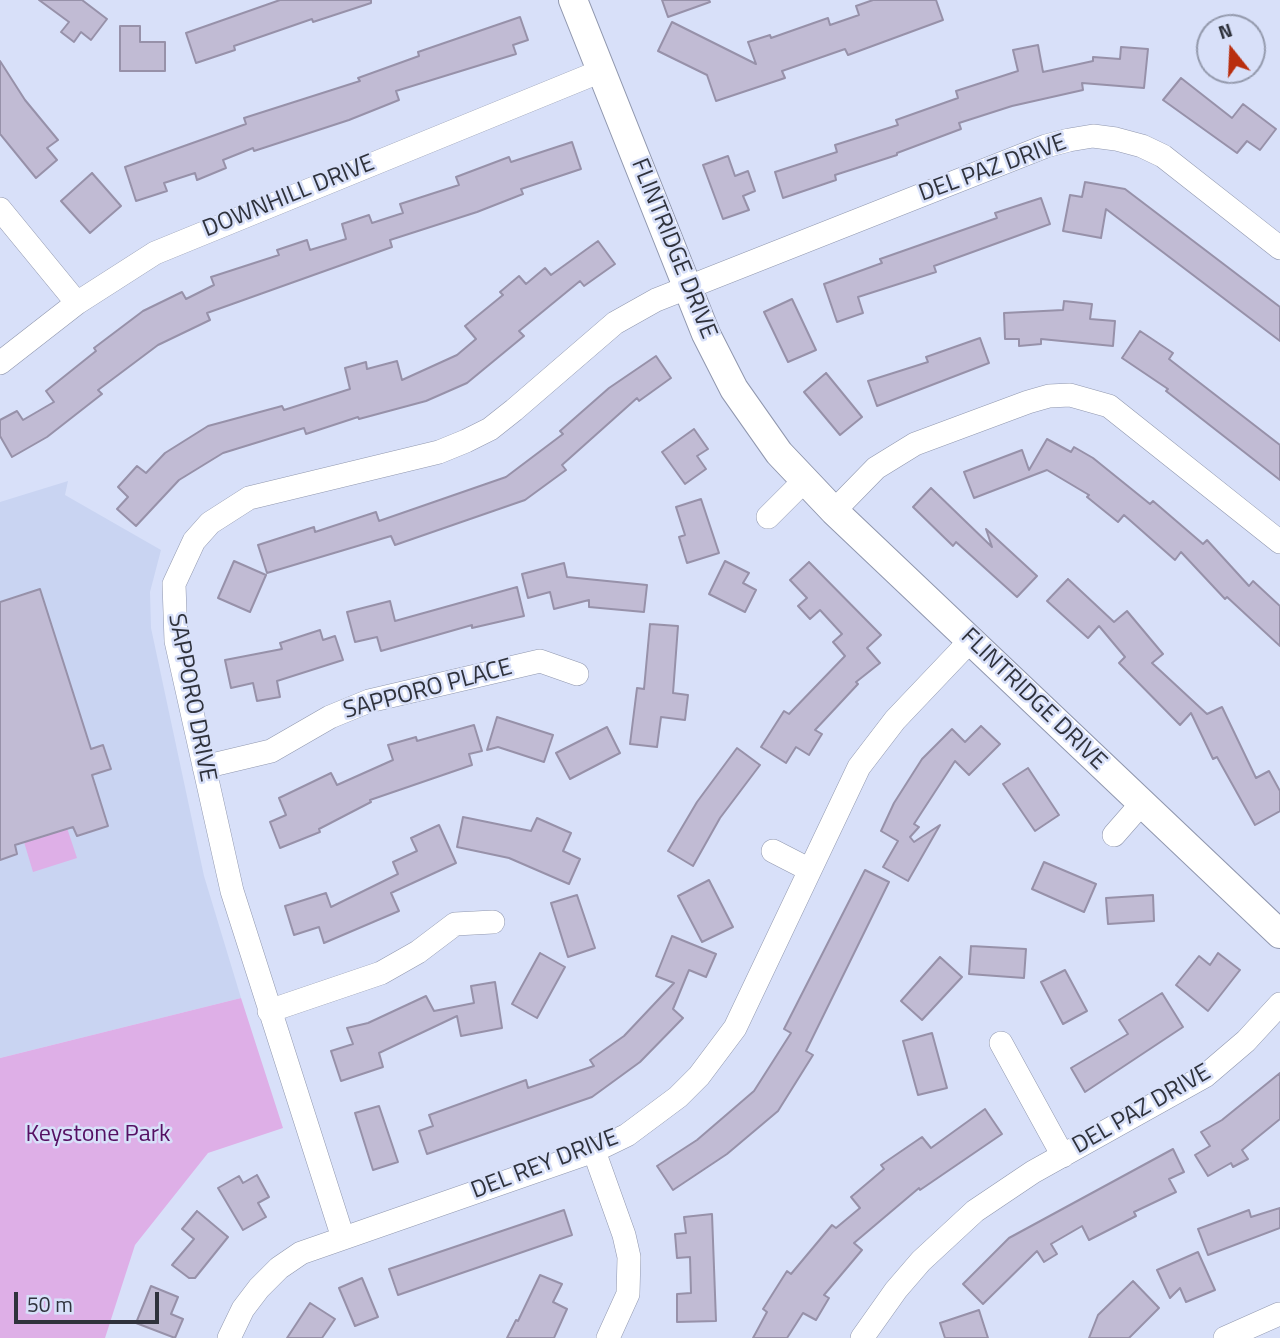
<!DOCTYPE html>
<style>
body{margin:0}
#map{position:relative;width:1280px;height:1338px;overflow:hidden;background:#d8e0f9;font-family:"Titillium Web",sans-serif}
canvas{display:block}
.north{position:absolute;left:1196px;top:14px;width:70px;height:70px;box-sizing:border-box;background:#d8e0f9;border:2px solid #949aad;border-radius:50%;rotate:342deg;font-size:19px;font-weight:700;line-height:28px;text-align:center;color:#2f323c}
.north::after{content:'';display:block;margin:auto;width:24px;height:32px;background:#b92e0e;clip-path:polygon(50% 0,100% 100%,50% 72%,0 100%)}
.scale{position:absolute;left:14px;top:1292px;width:145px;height:32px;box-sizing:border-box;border:4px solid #2f323c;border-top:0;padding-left:9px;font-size:21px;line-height:24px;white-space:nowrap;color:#2f323c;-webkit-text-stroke:5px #d8e0f9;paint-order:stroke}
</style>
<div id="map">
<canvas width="1280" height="1338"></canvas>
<div class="north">N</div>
<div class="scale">50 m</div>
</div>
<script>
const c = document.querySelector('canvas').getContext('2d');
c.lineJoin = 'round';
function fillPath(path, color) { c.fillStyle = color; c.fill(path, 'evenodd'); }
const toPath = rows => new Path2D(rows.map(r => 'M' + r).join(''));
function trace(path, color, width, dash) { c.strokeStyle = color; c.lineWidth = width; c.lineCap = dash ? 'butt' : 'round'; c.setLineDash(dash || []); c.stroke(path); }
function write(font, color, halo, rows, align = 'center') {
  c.font = font + ' "Titillium Web",sans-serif'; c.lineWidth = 5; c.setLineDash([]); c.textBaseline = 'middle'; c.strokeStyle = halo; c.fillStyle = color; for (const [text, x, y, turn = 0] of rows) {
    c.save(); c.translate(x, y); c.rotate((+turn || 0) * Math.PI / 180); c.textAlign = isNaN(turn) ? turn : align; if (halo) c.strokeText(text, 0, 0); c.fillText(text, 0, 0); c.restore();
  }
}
const built = toPath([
 [68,481,65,495,161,550,150,592,151,628,204,876,241,998,0,1058,0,502]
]);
const green = toPath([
 [67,828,77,858,33,872,24,842],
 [241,998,283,1128,208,1153,135,1245,105,1338,0,1338,0,1058]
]);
const building = toPath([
 [39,0,82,0,107,19,91,40,81,32,74,42,61,32,69,22,39,0],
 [280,0,371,0,371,3,313,22,312,19,234,46,235,50,196,63,186,33,280,0],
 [662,0,709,0,710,2,668,17,662,0],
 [873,0,936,0,943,20,848,55,845,49,782,71,785,78,716,101,707,75,658,51,672,22,756,64,748,42,770,35,771,38,828,18,830,25,859,15,856,6,873,0],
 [520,17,528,40,513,45,516,54,396,91,399,100,349,120,254,151,253,148,223,160,226,168,197,180,195,173,164,183,167,191,136,201,125,167,246,124,244,118,360,81,358,78,419,56,418,52,520,17],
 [120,26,140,26,140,42,165,42,165,71,120,71,120,26],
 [1038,45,1043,72,1093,61,1093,57,1120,59,1121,47,1148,49,1144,88,1082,83,1083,90,1012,106,959,123,961,129,897,153,897,155,835,175,836,180,783,198,775,172,837,152,835,145,898,125,896,120,958,98,956,91,1018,71,1013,50,1038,45],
 [0,61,25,100,58,140,47,148,57,160,36,178,0,134,0,61],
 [1181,78,1232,118,1243,104,1276,129,1260,150,1247,141,1237,153,1163,100,1181,78],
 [572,142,581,169,521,189,523,194,477,212,390,240,392,247,207,313,210,320,158,345,98,390,102,394,47,437,12,457,0,436,0,420,17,411,23,420,54,402,46,391,96,351,94,348,143,311,182,292,186,299,214,285,211,277,279,255,277,250,307,240,310,250,346,239,342,224,369,215,372,223,403,213,400,204,459,185,456,177,509,157,511,162,572,142],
 [728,156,735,176,748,171,755,191,743,196,749,210,723,219,703,165,728,156],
 [92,173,121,206,90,233,61,201,92,173],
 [1085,182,1125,189,1280,307,1280,341,1106,209,1101,238,1063,231,1070,195,1082,197,1085,182],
 [1041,198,1050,224,934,266,936,272,858,297,863,313,837,322,824,284,882,263,880,259,997,218,995,213,1041,198],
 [598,241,615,264,584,286,580,281,519,331,524,336,467,383,426,401,359,419,358,417,306,434,304,428,223,453,179,480,136,526,117,509,128,497,118,487,137,466,146,473,165,453,208,426,282,406,284,410,350,389,345,368,366,362,367,369,397,361,402,380,457,355,476,339,465,326,503,295,500,292,519,276,526,284,545,268,551,275,598,241],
 [792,299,816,350,788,362,764,312,792,299],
 [1064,301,1092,304,1090,319,1115,321,1113,346,1041,339,1041,344,1019,346,1019,339,1005,339,1004,313,1063,310,1064,301],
 [1140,331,1173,353,1169,359,1280,445,1280,480,1166,391,1168,389,1122,358,1140,331],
 [980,338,989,363,877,406,868,381,928,362,926,357,980,338],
 [656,356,671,378,639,401,637,398,562,465,566,470,525,500,395,545,391,536,267,573,258,545,314,527,315,532,376,512,379,521,506,477,563,434,560,431,609,388,656,356],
 [826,373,862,417,840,435,804,392,826,373],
 [694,429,708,449,697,456,706,469,685,484,662,452,694,429],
 [1047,439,1071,452,1074,447,1093,458,1150,504,1153,501,1203,544,1207,540,1249,586,1253,581,1280,606,1280,646,1227,597,1225,599,1181,552,1175,560,1124,515,1118,522,1087,497,1089,495,1047,470,974,498,964,472,1022,450,1029,470,1047,439],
 [931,488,992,547,986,529,1037,576,1017,597,956,542,953,546,913,507,931,488],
 [701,499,719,553,687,563,679,537,685,535,676,507,701,499],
 [234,561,266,575,250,612,218,598,234,561],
 [725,561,749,573,743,583,756,590,745,612,709,594,725,561],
 [809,562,881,635,867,648,880,663,856,682,858,684,815,730,822,734,809,755,796,747,786,763,761,747,784,711,789,714,845,656,833,642,842,634,820,610,810,619,798,606,807,598,790,580,809,562],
 [564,563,567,577,647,585,644,612,589,607,589,600,554,609,550,592,528,598,522,574,564,563],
 [1068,579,1114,622,1127,611,1163,654,1152,663,1207,714,1222,707,1256,778,1269,771,1280,791,1280,811,1255,825,1217,757,1213,759,1191,713,1180,725,1119,663,1125,657,1099,626,1088,638,1047,601,1068,579],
 [517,587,524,616,472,628,472,625,381,651,377,637,355,642,347,612,390,601,395,621,517,587],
 [40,589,91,749,103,745,111,769,92,775,108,826,77,836,73,827,15,845,17,854,0,860,0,602,40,589],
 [650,624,678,626,673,693,688,695,685,720,661,717,657,747,630,744,637,688,644,689,650,624],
 [320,630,323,640,335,636,343,660,277,681,280,697,257,701,253,683,231,688,225,660,282,649,280,643,320,630],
 [497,717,553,735,544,762,498,747,487,750,497,717],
 [474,725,482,751,469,754,472,765,370,800,371,802,319,829,320,832,280,848,270,822,286,815,279,798,331,773,337,785,393,760,388,745,416,737,417,741,474,725],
 [981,726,1000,744,969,775,955,761,914,824,919,827,910,837,914,842,940,825,908,881,883,867,898,841,881,831,894,803,922,759,952,729,965,742,981,726],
 [607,727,620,753,570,779,556,753,607,727],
 [737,748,760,765,720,818,693,866,668,851,697,802,737,748],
 [1028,768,1059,815,1035,831,1003,784,1028,768],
 [463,817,531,831,537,818,571,833,563,851,580,859,569,884,509,858,457,847,463,817],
 [439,825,456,863,391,893,399,911,324,943,319,927,294,935,285,906,326,893,331,907,398,874,393,862,417,851,411,838,439,825],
 [1044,862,1096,884,1084,912,1032,889,1044,862],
 [865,870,889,882,806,1051,813,1055,778,1111,727,1154,673,1190,657,1166,697,1140,754,1091,791,1033,784,1029,865,870],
 [709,880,733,927,702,942,678,896,709,880],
 [577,895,595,948,568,957,551,903,577,895],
 [1153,895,1154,921,1108,924,1106,898,1153,895],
 [672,936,716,954,706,977,689,970,673,1009,683,1018,640,1062,592,1097,427,1154,419,1131,433,1126,429,1115,526,1080,528,1088,594,1066,590,1060,624,1036,674,983,656,976,672,936],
 [971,946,1026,949,1024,978,969,974,971,946],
 [540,953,565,967,537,1018,512,1004,540,953],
 [1218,953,1240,970,1208,1011,1176,985,1199,956,1210,965,1218,953],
 [940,957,962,977,922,1020,901,1001,940,957],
 [1065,970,1087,1011,1063,1024,1041,982,1065,970],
 [495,982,502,1028,461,1036,457,1016,379,1053,383,1067,341,1081,331,1051,353,1044,347,1028,368,1023,426,996,434,1011,474,1003,471,986,495,982],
 [1162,993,1183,1027,1085,1092,1071,1068,1128,1034,1119,1020,1162,993],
 [932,1033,947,1088,918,1095,903,1041,932,1033],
 [1280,1073,1280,1119,1242,1150,1248,1159,1233,1167,1231,1163,1208,1176,1195,1155,1210,1146,1201,1132,1222,1120,1280,1073],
 [379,1106,398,1162,373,1170,355,1113,379,1106],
 [985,1109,1002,1134,920,1190,919,1188,854,1243,862,1250,824,1295,829,1298,816,1320,803,1313,787,1338,753,1338,767,1312,763,1309,787,1271,791,1274,832,1225,836,1228,860,1208,851,1197,884,1169,881,1165,922,1137,931,1148,985,1109],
 [1173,1149,1184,1172,1169,1179,1176,1192,1134,1212,1136,1216,1089,1240,1082,1226,1051,1244,1057,1254,1044,1262,1037,1251,983,1304,963,1284,1009,1238,1173,1149],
 [257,1175,269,1197,258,1203,266,1217,243,1230,218,1188,239,1176,243,1183,257,1175],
 [1280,1208,1280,1228,1208,1255,1198,1229,1249,1210,1251,1217,1280,1208],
 [564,1210,572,1235,398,1295,389,1269,564,1210],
 [197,1211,228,1237,195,1278,189,1278,172,1265,194,1239,182,1229,197,1211],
 [712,1214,716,1321,677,1322,677,1294,691,1293,690,1257,677,1258,675,1234,686,1233,684,1217,712,1214],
 [1198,1252,1215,1290,1186,1302,1180,1288,1170,1298,1157,1270,1198,1252],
 [540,1275,562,1284,553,1302,567,1309,554,1338,507,1338,516,1320,518,1321,540,1275],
 [362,1278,378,1317,355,1326,339,1288,362,1278],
 [1133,1281,1159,1308,1129,1338,1089,1338,1098,1315,1133,1281],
 [151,1286,178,1297,171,1314,183,1319,175,1338,136,1323,151,1286],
 [310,1303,335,1319,322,1338,287,1338,310,1303],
 [979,1310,988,1338,945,1338,940,1323,979,1310]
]);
const minor = toPath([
 [0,209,77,303],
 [0,363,77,303,155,253,601,71],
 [834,511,876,468,915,444,1028,402,1049,396,1070,395,1109,406,1280,542],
 [768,517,803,482],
 [204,767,271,751,330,717,369,701,540,661,577,674],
 [1114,835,1142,803],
 [773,851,810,870],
 [269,1011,381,973,418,952,455,924,493,922],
 [1001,1043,1063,1156],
 [594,1151,624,1235,629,1257,628,1294,608,1338],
 [343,1238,232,891,176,641,174,584,194,541,210,523,249,498,439,452,466,441,490,429,514,410,615,323,656,300,1046,146,1069,140,1093,136,1116,139,1142,146,1163,156,1280,248],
 [229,1338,243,1309,259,1288,279,1268,301,1253,594,1151,627,1135,678,1097,699,1076,735,1028,859,767,895,720,971,640],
 [862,1338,896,1290,921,1261,975,1211,1033,1172,1205,1076,1246,1041,1280,1004],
 [1225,1338,1279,1314]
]);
const tertiary = toPath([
 [573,0,706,334,734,389,779,453,834,511,1280,934]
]);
const streetNames = [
 ["DEL PAZ DRIVE",993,169,-20],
 ["DOWNHILL DRIVE",289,197,-22],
 ["FLINTRIDGE DRIVE",673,249,68],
 ["SAPPORO PLACE",428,690,-15],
 ["SAPPORO DRIVE",191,698,79],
 ["FLINTRIDGE DRIVE",1033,700,44],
 ["DEL PAZ DRIVE",1142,1110,-30],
 ["DEL REY DRIVE",545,1165,-21]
];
const parkNames = [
 ["Keystone Park",98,1135]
];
fillPath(built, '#c9d4f2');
fillPath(green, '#deafe7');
fillPath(building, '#c1bbd4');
trace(building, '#9791a9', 2);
trace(minor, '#9097ae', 24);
trace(tertiary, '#9097ae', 30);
trace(minor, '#fff', 23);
trace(tertiary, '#fff', 28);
write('24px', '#2f323c', '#d8e0f9', streetNames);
write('24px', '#551063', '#d8e0f9', parkNames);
</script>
